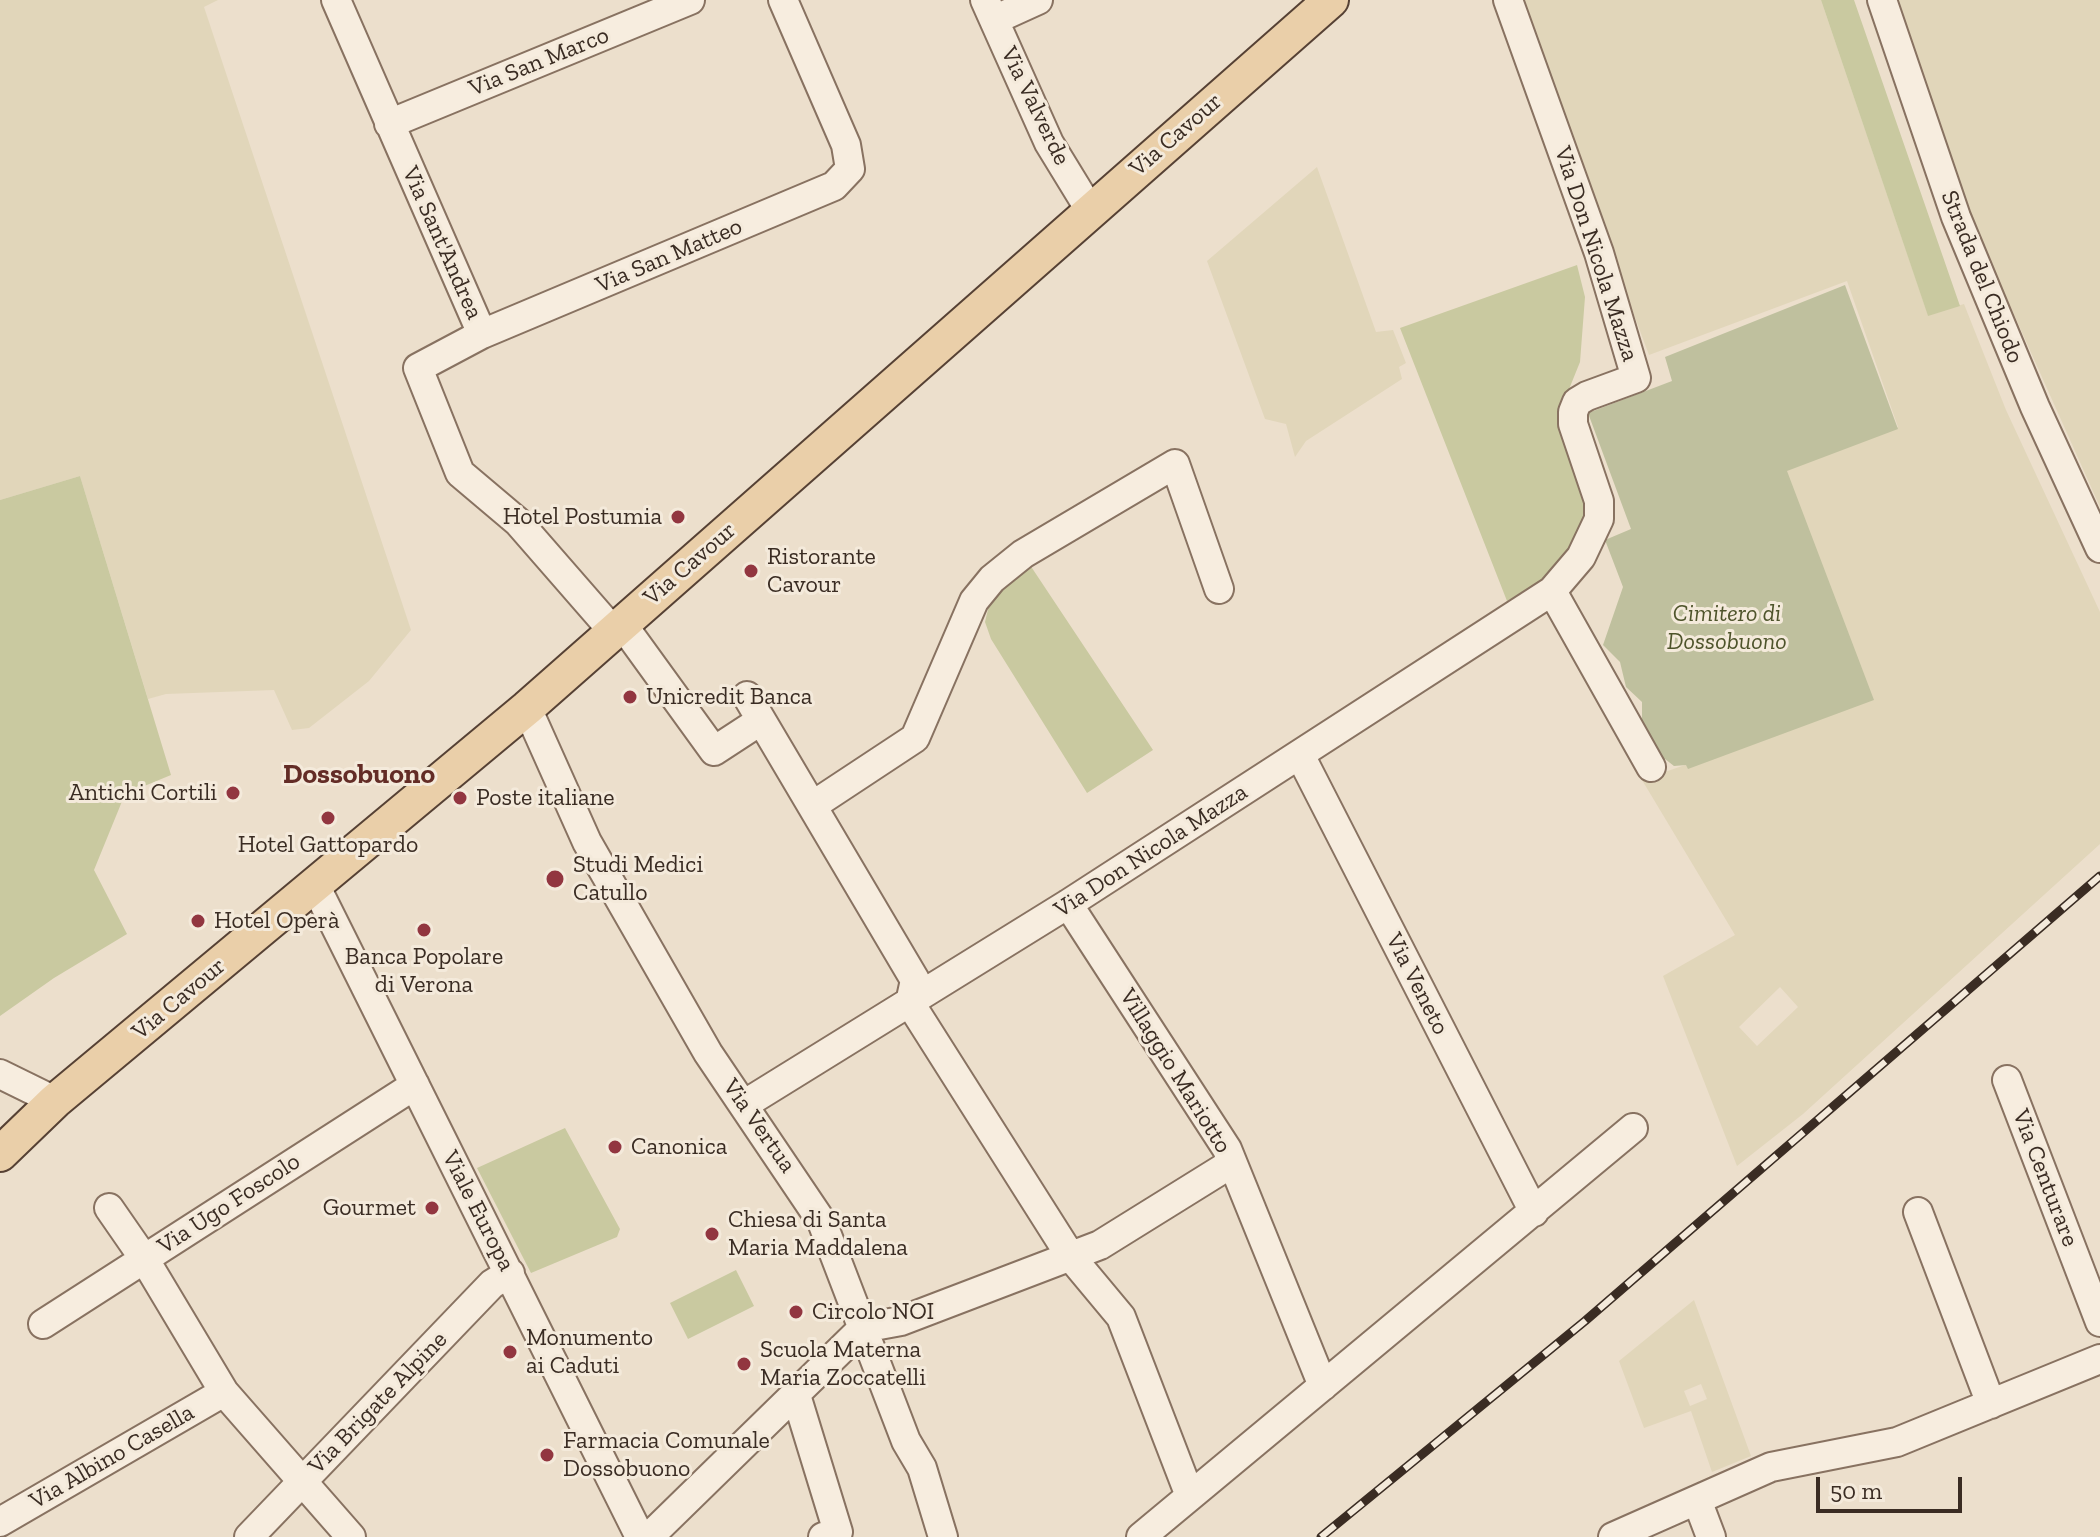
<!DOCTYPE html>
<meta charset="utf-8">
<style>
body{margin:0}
#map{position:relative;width:2100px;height:1537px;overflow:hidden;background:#ecdfcc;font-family:"Zilla Slab",serif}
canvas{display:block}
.scale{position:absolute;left:1816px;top:1477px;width:146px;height:36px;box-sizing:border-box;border:4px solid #3a2c23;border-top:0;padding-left:10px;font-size:24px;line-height:28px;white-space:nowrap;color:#3a2c23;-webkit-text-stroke:6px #f4eadb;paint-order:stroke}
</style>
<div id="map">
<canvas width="2100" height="1537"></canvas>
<div class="scale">50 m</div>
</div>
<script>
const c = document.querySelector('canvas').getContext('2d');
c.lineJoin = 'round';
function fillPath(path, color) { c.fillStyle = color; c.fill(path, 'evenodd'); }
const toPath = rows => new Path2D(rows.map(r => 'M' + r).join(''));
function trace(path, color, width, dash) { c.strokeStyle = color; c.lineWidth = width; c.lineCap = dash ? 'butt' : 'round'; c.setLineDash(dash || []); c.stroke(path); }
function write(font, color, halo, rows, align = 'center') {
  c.font = font + ' "Zilla Slab",serif'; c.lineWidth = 6; c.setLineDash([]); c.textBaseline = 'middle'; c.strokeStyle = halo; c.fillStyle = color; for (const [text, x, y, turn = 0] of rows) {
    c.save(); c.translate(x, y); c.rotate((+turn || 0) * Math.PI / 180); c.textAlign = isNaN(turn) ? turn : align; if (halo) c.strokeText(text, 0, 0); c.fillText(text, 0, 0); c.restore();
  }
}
const farmland = toPath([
 [0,0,218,0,204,7,411,630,369,681,309,728,292,730,274,690,166,694,148,699,80,476,0,500],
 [1521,0,1821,0,1928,315,1964,304,2006,410,2100,612,2100,844,1803,1114,1737,1166,1663,976,1735,935,1642,780,1685,765,1782,470,1898,427,1847,281,1649,355,1545,77],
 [1780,987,1798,1007,1757,1046,1739,1027],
 [1895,0,2100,0,2100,507,1953,178],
 [1317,167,1376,332,1393,330,1406,363,1399,367,1402,379,1306,441,1295,457,1286,424,1265,419,1207,261],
 [1694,1300,1751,1456,1712,1472,1691,1411,1644,1428,1619,1361],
 [1701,1384,1707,1399,1690,1406,1684,1391]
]);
const green = toPath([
 [1821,0,1854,0,1960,306,1928,316],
 [1577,265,1585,297,1580,362,1559,414,1589,498,1588,519,1576,549,1547,579,1507,601,1400,328],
 [80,476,171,775,125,794,94,870,127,934,54,978,0,1016,0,500],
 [1030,565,1153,750,1087,793,991,639,985,622,990,601],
 [565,1128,620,1229,617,1237,531,1273,477,1168],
 [736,1270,754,1306,688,1339,670,1303]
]);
const cemetery = toPath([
 [1845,285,1898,429,1787,471,1874,700,1688,769,1686,765,1674,766,1665,759,1660,760,1642,736,1642,702,1626,687,1620,662,1603,645,1623,587,1605,540,1631,529,1588,413,1672,381,1665,357]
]);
const minor = toPath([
 [336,0,482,334,418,368,460,473,518,522,613,631],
 [985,0,1049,143,1090,210],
 [1882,0,1956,217,2035,407,2100,548],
 [994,20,1038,0],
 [389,124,690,0],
 [482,334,834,186,850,169,846,145,783,0],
 [1552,591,1651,767],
 [622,624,714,751,760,721],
 [747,696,915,980,910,1003],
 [527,708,587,842,708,1053,822,1222,906,1441,922,1468,943,1537],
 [1300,755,1534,1212],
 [812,806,915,738,974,601,992,579,1023,554,1175,464,1219,589],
 [315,885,640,1537],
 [1068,904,1227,1149,1323,1386],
 [910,1003,1071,1257,1121,1317,1190,1496],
 [0,1074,55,1101],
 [2007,1080,2100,1322],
 [745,1104,1068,904,1552,591,1581,557,1599,519,1599,501,1573,424,1573,412,1577,402,1587,396,1636,378,1599,253,1508,0],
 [109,1208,145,1260,224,1392,351,1537],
 [1918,1212,1991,1404],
 [43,1324,415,1085],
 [796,1395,838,1532,823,1537],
 [1697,1500,1711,1537],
 [0,1522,224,1392],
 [249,1537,492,1284,510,1273],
 [649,1537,863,1328,901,1321,1100,1245,1232,1163],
 [1141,1537,1633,1128],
 [1613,1537,1771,1467,1897,1442,2100,1359]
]);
const major = toPath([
 [0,1154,55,1101,527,708,1331,0]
]);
const rail = toPath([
 [1321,1537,1585,1321,2100,876]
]);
const markers = [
 [678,517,8,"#923640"],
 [751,571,8,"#923640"],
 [630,697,8,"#923640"],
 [233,793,8,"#923640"],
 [460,798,8,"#923640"],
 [328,818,8,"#923640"],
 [555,879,10,"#923640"],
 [198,921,8,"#923640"],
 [424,930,8,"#923640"],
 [615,1147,8,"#923640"],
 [432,1208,8,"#923640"],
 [712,1234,8,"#923640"],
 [796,1312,8,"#923640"],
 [510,1352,8,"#923640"],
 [744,1364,8,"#923640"],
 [547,1455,8,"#923640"]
];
const streetNames = [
 ["Via San Marco",539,62,-22],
 ["Via Valverde",1035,106,64],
 ["Via Cavour",1176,135,-41],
 ["Via Sant'Andrea",442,243,66],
 ["Via Don Nicola Mazza",1596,254,72],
 ["Via San Matteo",669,256,-23],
 ["Strada del Chiodo",1982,277,68],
 ["Via Cavour",690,564,-41],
 ["Via Don Nicola Mazza",1151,851,-33],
 ["Via Veneto",1417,984,63],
 ["Via Cavour",179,999,-40],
 ["Villaggio Mariotto",1175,1071,58],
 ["Via Vertua",759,1126,55],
 ["Via Centurare",2045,1178,69],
 ["Via Ugo Foscolo",229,1204,-33],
 ["Viale Europa",478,1211,63],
 ["Via Brigate Alpine",378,1403,-46],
 ["Via Albino Casella",112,1457,-30]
];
const poiNames = [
 ["Hotel Postumia",662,517,"right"],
 ["Ristorante",767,557],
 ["Cavour",767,585],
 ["Unicredit Banca",646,697],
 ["Antichi Cortili",217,793,"right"],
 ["Poste italiane",476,798],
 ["Hotel Gattopardo",328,845,"center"],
 ["Studi Medici",573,865],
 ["Catullo",573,893],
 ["Hotel Operà",214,921],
 ["Banca Popolare",424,957,"center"],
 ["di Verona",424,985,"center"],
 ["Canonica",631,1147],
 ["Gourmet",416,1208,"right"],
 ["Chiesa di Santa",728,1220],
 ["Maria Maddalena",728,1248],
 ["Circolo NOI",812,1312],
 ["Monumento",526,1338],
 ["ai Caduti",526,1366],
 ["Scuola Materna",760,1350],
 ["Maria Zoccatelli",760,1378],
 ["Farmacia Comunale",563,1441],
 ["Dossobuono",563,1469]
];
const parkNames = [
 ["Cimitero di",1727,614],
 ["Dossobuono",1727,642]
];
const quarterNames = [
 ["Dossobuono",359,775]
];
fillPath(farmland, '#e1d6ba');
fillPath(green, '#c9c9a0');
fillPath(cemetery, '#bfc09e');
trace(minor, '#887261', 32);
trace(major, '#564134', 38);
trace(minor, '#f7eddf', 28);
trace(major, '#eacfa9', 34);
trace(rail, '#3a2c23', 9);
trace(rail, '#f4eadb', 6, [18]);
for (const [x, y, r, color] of markers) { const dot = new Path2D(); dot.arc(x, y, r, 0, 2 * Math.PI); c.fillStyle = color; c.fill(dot); trace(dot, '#f4eadb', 3); }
write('24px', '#3a2c23', '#f4eadb', streetNames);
write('24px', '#3a2c23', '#f4eadb', poiNames, 'left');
write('italic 24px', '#4e542b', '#f4eadb', parkNames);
write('bold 28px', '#632c26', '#f4eadb', quarterNames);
</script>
